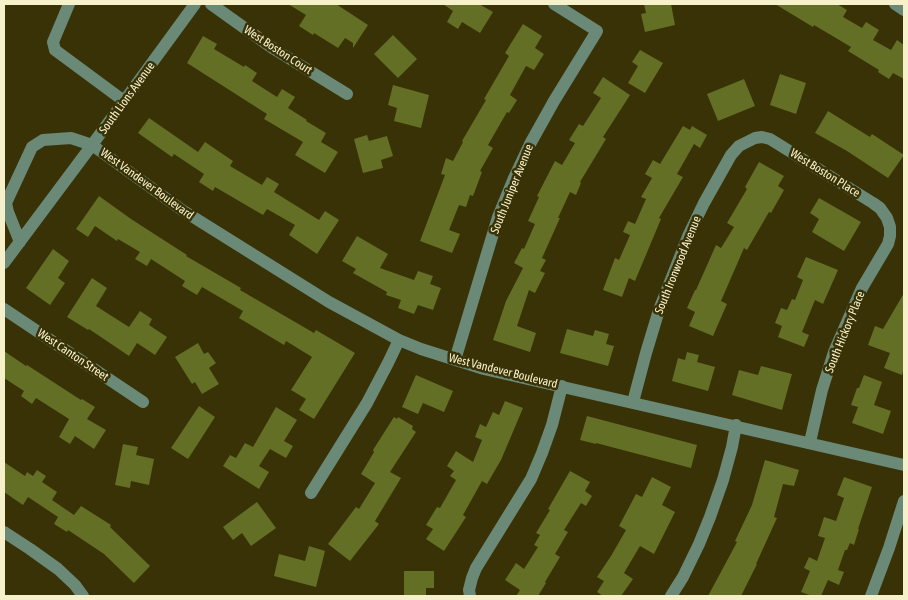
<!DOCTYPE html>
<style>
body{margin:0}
#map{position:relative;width:908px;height:600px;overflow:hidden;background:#393206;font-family:"Asap Condensed",sans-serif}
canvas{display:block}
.frame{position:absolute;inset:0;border:5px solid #f7f1cb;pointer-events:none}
</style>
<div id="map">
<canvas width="908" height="600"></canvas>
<div class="frame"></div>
</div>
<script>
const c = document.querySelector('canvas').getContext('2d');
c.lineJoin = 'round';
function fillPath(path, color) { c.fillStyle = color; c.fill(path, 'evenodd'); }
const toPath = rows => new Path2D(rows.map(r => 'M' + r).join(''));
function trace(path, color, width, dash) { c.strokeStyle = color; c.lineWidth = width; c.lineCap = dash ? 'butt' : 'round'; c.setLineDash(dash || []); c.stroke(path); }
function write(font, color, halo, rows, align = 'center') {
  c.font = font + ' "Asap Condensed",sans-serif'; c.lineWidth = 5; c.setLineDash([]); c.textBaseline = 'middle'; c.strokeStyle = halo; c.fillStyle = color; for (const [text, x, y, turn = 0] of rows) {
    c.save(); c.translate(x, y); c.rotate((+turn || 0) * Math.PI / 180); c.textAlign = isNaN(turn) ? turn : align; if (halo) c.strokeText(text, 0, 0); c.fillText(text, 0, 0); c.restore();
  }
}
const building = toPath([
 [288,4,336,4,368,25,353,48,353,43,345,38,338,48,314,33,313,35,299,26,306,15],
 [443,4,479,4,493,12,480,33,462,22,458,29,447,22,453,11],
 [644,4,671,4,675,25,645,32,641,14,646,13],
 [775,4,837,4,847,10,843,17,862,28,866,22,879,30,873,40,891,50,897,40,904,45,904,79,893,73,889,79,878,72,879,70,848,51,851,47,814,25,813,27],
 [523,24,542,36,535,48,544,54,534,70,526,66,510,95,517,100,509,113,507,112,488,145,493,148,480,171,482,172,473,196,470,195,466,207,459,205,449,230,460,234,452,253,420,241,445,175,441,174,446,158,453,161,463,142,462,141,486,100,484,99,509,56,505,53],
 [393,35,417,59,398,78,374,54],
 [203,36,217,44,214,49,244,67,245,65,257,73,252,81,277,97,282,89,295,97,288,108,307,120,306,121,326,133,321,142,338,152,325,173,295,155,303,142,264,119,267,114,187,63],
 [640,50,663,63,645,93,628,83,638,66,632,62],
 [780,74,806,83,796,114,770,105],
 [603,77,630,95,603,137,606,139,580,182,581,183,576,195,570,192,558,218,560,218,542,258,546,260,540,271,545,273,535,293,529,290,517,326,536,333,530,352,493,340,506,301,523,268,514,263,522,248,524,249,535,224,528,221,539,197,537,196,555,161,562,165,575,143,569,140,579,124,583,126,601,98,593,93],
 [744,79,755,106,718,121,707,94],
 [393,85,429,95,421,128,394,121,397,108,388,105],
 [828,111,870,137,872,134,904,155,888,178,847,151,815,133],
 [149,118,198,152,205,142,233,161,230,166,262,185,267,177,279,184,274,192,319,220,325,211,339,220,317,254,289,235,295,225,267,209,263,215,215,187,213,191,199,182,204,174,174,154,172,157,138,133],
 [683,126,690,130,692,126,707,135,700,148,694,144,677,174,683,177,659,218,661,219,635,281,629,278,622,297,603,290,615,258,619,260,630,235,623,232,628,221,635,224,646,199,641,197,652,178,645,174,653,160,660,164],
 [367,135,369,141,387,136,393,156,381,160,383,168,363,173,354,139],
 [759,162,784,176,778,186,784,190,771,213,769,212,747,250,744,248,721,301,727,304,713,336,689,326,695,312,687,308,695,290,696,290,716,245,721,248,734,227,727,223,747,189,745,187],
 [99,196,131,219,187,255,186,256,241,288,240,290,314,333,316,330,355,353,314,419,299,410,306,399,291,390,312,357,286,341,284,345,239,318,243,311,202,287,197,295,182,286,185,281,151,259,147,266,135,259,140,252,118,239,117,241,95,226,88,237,76,229],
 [819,198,861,222,844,251,812,232,819,219,810,213],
 [357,236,388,254,380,268,414,280,418,271,433,276,430,284,441,288,433,310,418,305,414,314,398,308,401,300,386,295,387,292,353,273,356,269,342,261],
 [53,249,69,261,58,278,65,283,50,305,26,288],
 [806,257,838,270,823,304,815,300,802,332,809,335,804,347,778,337,782,326,775,323,781,308,787,310,792,299,795,300,803,280,797,277],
 [92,278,107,288,96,306,129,327,140,311,152,319,149,325,167,337,155,355,137,343,129,356,89,329,88,330,67,317],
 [904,293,904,368,902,375,884,368,890,353,868,345,875,326,883,329],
 [567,329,593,336,595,330,609,334,606,344,614,346,608,366,560,353],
 [198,343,204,354,208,352,216,363,209,368,219,384,202,394,195,382,192,384,175,357],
 [4,351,26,366,27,365,81,400,82,399,95,407,87,419,106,430,94,449,75,436,70,444,59,437,69,419,36,398,32,404,21,396,24,391,4,378],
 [687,352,699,355,697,362,715,367,708,391,672,381,678,358,685,360],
 [761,366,792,374,782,410,732,395,739,370,758,375],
 [416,375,453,391,444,412,423,403,418,414,402,407],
 [864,375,882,382,874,405,891,411,883,434,852,423,858,407,851,405,857,388,859,388],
 [505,401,523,408,501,460,487,484,482,481,463,515,466,517,444,551,426,539,433,529,426,525,437,507,440,508,456,480,450,476,454,471,447,466,456,451,473,462,482,440,475,437,480,424,486,427,493,412,499,415],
 [199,406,215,417,188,459,171,448],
 [276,407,297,420,284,441,293,446,286,458,270,449,259,466,269,472,259,489,223,466,230,455,236,458,245,443,253,447],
 [587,416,697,445,691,468,596,443,596,444,580,440],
 [394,417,397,419,398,417,413,426,412,429,416,432,390,472,401,478,375,521,379,524,350,561,328,544,356,507,359,509,375,483,361,474,374,452,373,450],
 [123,444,138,447,136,455,154,459,149,485,131,481,130,488,115,485],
 [765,460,799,470,794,486,783,484,774,517,777,518,756,564,757,564,741,596,708,596,737,542,735,541,752,505],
 [4,462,25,476,27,472,33,476,37,470,46,476,42,482,57,492,52,500,74,515,81,506,111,525,110,527,150,566,134,583,104,554,68,530,67,532,54,524,58,517,28,497,23,505,4,492],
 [570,471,590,482,585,491,592,496,586,506,581,503,564,530,568,532,555,554,560,557,545,582,546,583,538,596,516,596,520,590,505,580,516,563,524,569,538,547,534,545,540,535,536,533,550,510,548,509],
 [652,477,671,487,662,505,675,512,654,554,640,546,624,573,633,579,621,596,603,596,597,592,604,581,597,577,611,556,626,530,619,526,636,494,642,497],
 [844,477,872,487,858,529,859,529,854,545,850,543,847,550,845,550,838,570,844,572,839,585,828,580,821,596,812,596,801,592,810,571,804,568,809,557,817,561,825,538,818,536,824,517,836,521,844,498,837,495],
 [257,502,276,528,251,546,242,533,233,540,223,527],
 [309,546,325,551,316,587,274,576,279,554,305,561],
 [404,571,434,571,434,588,426,588,426,596,404,596]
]);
const minor = toPath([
 [69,4,53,42,55,50,124,101],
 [211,4,274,49,347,94],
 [895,4,904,10],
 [20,242,8,212,6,203,32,147,43,140,71,138,92,145,182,210,329,302,399,340,421,349,484,369,904,465],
 [4,263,92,145,195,4],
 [4,309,143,402],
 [455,360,498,217,514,178,530,144,554,101,597,31,554,4],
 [633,402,646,353,659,310,689,234,704,203,731,155,739,146,755,138,762,137,770,139,873,203,880,208,887,218,890,227,890,236,888,244,862,288,834,352,822,390,810,442],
 [311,493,367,403,388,363,399,340],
 [4,532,30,549,58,569,75,585,83,596],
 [470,596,469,590,472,578,476,568,531,479,542,453,552,425,562,386],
 [671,596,683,577,699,544,710,517,723,480,732,447,736,425],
 [871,596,889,548,904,501]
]);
const streetNames = [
 ["West Boston Court",278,50,33],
 ["South Lions Avenue",127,98,-54],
 ["West Boston Place",825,173,32],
 ["West Vandever Boulevard",147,184,36],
 ["South Juniper Avenue",512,189,-68],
 ["South Ironwood Avenue",678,265,-68],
 ["South Hickory Place",845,332,-68],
 ["West Canton Street",73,355,34],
 ["West Vandever Boulevard",503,371,14]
];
fillPath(building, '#626f25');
trace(minor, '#6a8977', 12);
write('12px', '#f7f1cb', '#393206', streetNames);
</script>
